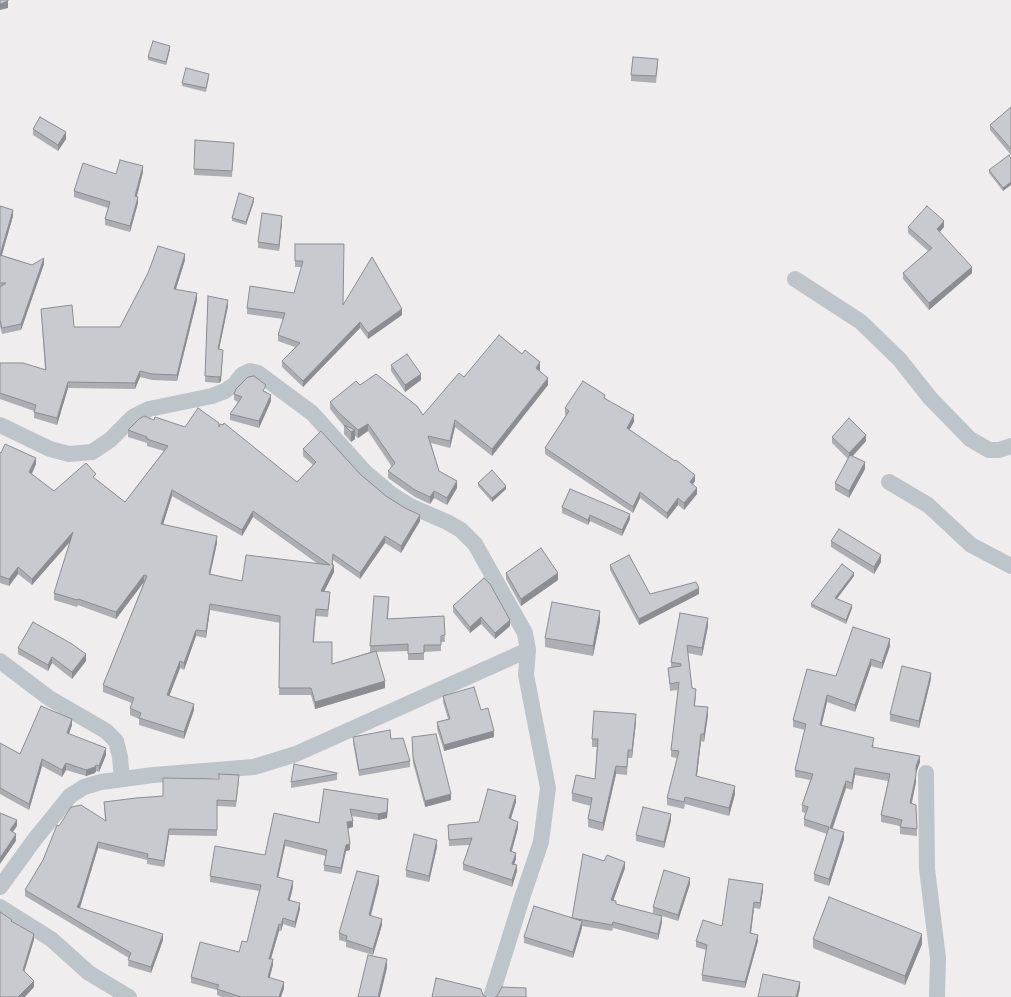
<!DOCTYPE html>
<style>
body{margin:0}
canvas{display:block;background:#f0edee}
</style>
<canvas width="1011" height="997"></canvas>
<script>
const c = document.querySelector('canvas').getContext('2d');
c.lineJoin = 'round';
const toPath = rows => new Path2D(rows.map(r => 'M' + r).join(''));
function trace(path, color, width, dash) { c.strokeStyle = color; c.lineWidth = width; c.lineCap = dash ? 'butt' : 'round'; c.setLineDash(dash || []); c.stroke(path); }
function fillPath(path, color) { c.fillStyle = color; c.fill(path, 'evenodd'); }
const street = toPath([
 [795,279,861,322,900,360,930,398,970,439,989,450,999,450,1011,446],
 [0,425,50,449,69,454,92,452,110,440,133,417,149,409,212,396,225,391,235,384,242,375,250,371,258,373,312,413,366,473,391,494,410,506,447,522,461,530,475,544,525,633,528,650,526,675,548,788,541,842,523,895,491,997],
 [889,482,928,505,971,545,1011,566],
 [0,661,49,698,106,731,116,741,120,757,122,779],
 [926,773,927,869,938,958,937,997],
 [0,887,35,839,70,796,84,787,101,782,153,775,254,767,296,754,528,650],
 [0,907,51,939,89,973,129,997]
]);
const wall = toPath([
 [170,49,166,65,148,60,148,57],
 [658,65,656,83,631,81,631,75],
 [209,77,206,92,182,86,182,83],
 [1011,107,1011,155,990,130,990,125],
 [33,129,66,139,58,151,33,135],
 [234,149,232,177,194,175,194,169],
 [1011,158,1003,191,989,173,989,170],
 [143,172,137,197,138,203,130,232,105,225,105,219,108,208,74,197,74,191,116,174],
 [254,201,246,225,232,221,232,218],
 [0,206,13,216,2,255,32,265,44,264,21,330,2,334,0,326],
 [282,222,279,251,258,248,258,242],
 [908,227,944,227,940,232,972,273,929,310,903,279,903,273,928,251,908,233],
 [295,244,343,305,402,315,368,339,360,328,303,387,282,367,282,361,295,347,278,341,278,335,283,319,247,314,247,308,294,293,302,267,295,267],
 [185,260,176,289,197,300,177,381,152,380,140,377,135,389,68,388,57,425,34,418,34,411,0,399,0,363,45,370,41,309,74,327,120,327],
 [208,296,228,306,219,349,221,381,219,383,205,382],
 [391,365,421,380,405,392,391,371],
 [540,370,540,371,548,385,492,456,455,427,450,448,431,443,439,471,457,488,447,505,434,498,430,504,415,497,388,478,388,471,392,467,368,431,358,438,355,436,355,439,351,442,344,434,344,426,338,419,330,409,330,402,360,385,423,415,464,377],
 [266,391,266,392,271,401,259,428,230,420,230,414,238,402,234,400,234,394],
 [605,398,634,422,629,429,695,481,693,484,697,494,684,510,678,505,667,519,640,498,633,513,545,454,545,448,566,415,565,415,565,408],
 [154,420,185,427,219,427,297,482,313,465,303,456,303,449,360,474,386,496,420,521,401,553,385,543,360,579,333,560,333,565,334,572,324,591,330,598,328,617,316,616,314,642,332,664,370,652,370,646,389,603,388,619,444,616,445,642,441,642,441,651,424,652,424,660,408,660,408,651,376,652,385,688,315,709,311,695,279,695,280,623,210,610,206,638,196,636,184,670,180,668,169,696,194,710,184,739,139,725,139,719,130,715,130,708,132,703,103,692,103,685,144,582,116,619,78,605,77,607,54,600,54,593,70,542,32,585,18,574,9,586,0,583,0,452,36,464,32,474,54,491,96,479,125,502,164,451,147,446,147,443,128,437,128,430],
 [172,496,242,536,253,517,318,564,242,581,210,574,217,543,163,524],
 [832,437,866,441,853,456,865,469,849,498,835,490,835,483,848,459,832,443],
 [478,483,506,489,492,502,478,486],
 [562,507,630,519,622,536,590,521,588,525,562,513],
 [831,541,881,562,874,574,831,547],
 [610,565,650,594,699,594,639,625,610,570],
 [506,573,558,580,521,606,506,579],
 [854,576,837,599,852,608,846,624,811,607,811,604],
 [453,606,510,626,495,639,481,624,470,633,453,612],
 [600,621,593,656,545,647,545,638],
 [708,626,702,656,688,653,692,688,696,696,695,706,708,715,704,742,701,741,697,776,735,794,729,816,685,804,684,809,667,805,667,798,677,758,671,757,671,750,678,690,670,691,668,668,671,667,671,662],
 [890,646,882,669,871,666,855,712,827,702,821,725,874,745,873,747,920,762,916,773,916,782,912,803,916,805,917,836,900,834,900,826,881,822,881,815,888,781,855,775,852,790,846,788,833,828,844,839,829,886,814,881,814,874,827,834,804,826,804,819,805,813,802,812,802,805,810,780,795,777,795,770,805,730,793,727,793,720,836,676],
 [18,648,86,661,72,679,52,663,48,671,18,654],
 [931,679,919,728,890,721,890,714],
 [443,696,481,710,494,737,444,751,437,729,437,722,448,719,443,702],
 [636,722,632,758,628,758,627,775,616,774,603,831,588,827,588,819,591,806,572,801,572,793,595,779,597,747,592,747,592,739],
 [72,725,69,734,106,755,99,772,96,771,95,773,86,776,66,770,62,777,42,766,29,810,0,794,0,743,20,754],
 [353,737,391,739,410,761,410,767,359,776,353,743],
 [412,737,451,800,425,807,413,763],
 [337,773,337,780,291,788,291,782],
 [239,781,236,807,217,806,217,836,169,835,164,867,147,864,147,860,98,848,80,908,163,940,151,973,128,966,129,958,25,896,25,890,43,860,59,826,105,820,104,802,163,796],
 [324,789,388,805,387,818,378,820,352,816,353,827,348,828,350,850,346,851,341,874,324,871,324,865,326,856,285,846,278,877,293,887,290,900,300,909,295,928,283,924,281,931,279,931,271,959,273,965,269,978,284,988,281,997,222,997,217,995,217,990,191,983,191,977,239,952,247,942,259,891,210,882,210,876,265,855,274,813,319,823],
 [516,802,511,819,518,828,512,851,516,859,514,864,517,871,512,887,463,870,463,864,470,845,449,846,448,825,479,822],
 [671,820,664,848,636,841,636,835],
 [437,847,429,882,406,877,406,870],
 [625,868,613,901,616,904,662,922,658,940,613,928,612,931,582,926,573,958,524,943,524,937,572,918],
 [379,883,371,916,382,925,373,955,346,947,346,942,339,940,339,933],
 [690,884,678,921,653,913,653,907],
 [763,890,760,909,754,908,751,934,758,941,745,988,702,981,702,975,706,950,696,947,696,941,722,926],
 [813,939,922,944,905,985,813,948]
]);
const shadedWall = toPath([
 [8,1,8,8,0,10,0,4],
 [170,46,170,49,166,65,166,62],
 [66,132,66,139,58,151,58,145],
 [143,166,143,172,135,202,135,196],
 [1011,182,1011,185,1003,191,1003,188],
 [138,197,138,203,130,232,130,226],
 [254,198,254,201,246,225,246,222],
 [13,210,13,216,0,261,0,255],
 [282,216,282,222,279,251,279,245],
 [944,221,944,227,937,235,937,229],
 [185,254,185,260,174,295,174,289],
 [44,258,44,264,21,330,21,324],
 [972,267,972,273,929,310,929,303],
 [197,293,197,300,177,381,177,375],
 [228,300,228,306,218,355,218,349],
 [402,309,402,315,368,339,368,333],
 [360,322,360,328,303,387,303,381],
 [223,350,221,381,219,383,219,377],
 [540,362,540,370,536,375,536,368],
 [140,371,140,377,135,389,135,383],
 [421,374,421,380,405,392,405,385],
 [548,378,548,385,492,456,492,449],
 [68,382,68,388,57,425,57,418],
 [271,395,271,401,259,428,259,421],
 [634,415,634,422,627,434,627,428],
 [455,420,455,427,450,448,450,441],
 [368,424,368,431,358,438,358,430],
 [355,430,355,439,351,442,351,432],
 [866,435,866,441,849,460,849,453],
 [36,458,36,464,29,479,29,472],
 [865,462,865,469,849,498,849,491],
 [695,475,695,481,690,488,690,482],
 [457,481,457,488,447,505,447,498],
 [506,486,506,489,492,502,492,498],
 [697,488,697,494,684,510,684,503],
 [172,490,172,496,161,531,161,524],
 [434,491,434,498,430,504,430,497],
 [640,492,640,498,633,513,633,507],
 [678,498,678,505,667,519,667,513],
 [253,511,253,517,242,536,242,530],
 [630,514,630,519,622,536,622,530],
 [420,515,420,521,401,553,401,546],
 [590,515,590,521,588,525,588,520],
 [73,532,73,538,32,585,32,579],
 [217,536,217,543,209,580,209,574],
 [385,536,385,543,360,579,360,573],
 [333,554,332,569,334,565,334,572,321,598,321,591],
 [881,555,881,562,874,574,874,567],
 [18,567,18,574,9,586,9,579],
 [558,573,558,580,521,606,521,599],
 [854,573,854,576,835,601,835,598],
 [144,575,144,582,116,619,116,612],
 [699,588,699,594,639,625,639,619],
 [210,604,210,610,206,638,206,631],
 [852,605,852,608,846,624,846,620],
 [600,611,600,621,593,656,593,646],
 [481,617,481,624,470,633,470,627],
 [708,618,708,626,702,656,702,648],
 [510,620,510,626,495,639,495,633],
 [196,630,196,636,184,670,184,663],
 [890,639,890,646,882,669,882,663],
 [86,654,86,661,72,679,72,672],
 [52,657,52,663,48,671,48,665],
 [871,659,871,666,855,712,855,705],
 [180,661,180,668,167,702,167,695],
 [931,673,931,679,919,728,919,721],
 [385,681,385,688,315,709,315,702],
 [827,695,827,702,820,732,820,725],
 [194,704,194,710,184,739,184,732],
 [708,707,708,715,704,742,704,734],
 [636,714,636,722,632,758,632,750],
 [72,719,72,725,67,739,67,733],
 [494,731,494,737,444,751,444,745],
 [701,734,701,741,696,783,696,776],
 [106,748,106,755,99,772,99,766],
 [920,756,920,762,916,773,916,766],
 [42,759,42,766,29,810,29,804],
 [66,763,66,770,62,777,62,770],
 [96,765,96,771,95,773,86,776,86,770],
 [616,766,616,774,603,831,603,823],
 [855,768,855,775,852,790,852,783],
 [916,775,916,782,910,810,910,803],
 [846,781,846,788,830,835,830,828],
 [735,786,735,794,729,816,729,808],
 [451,794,451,800,425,807,425,801],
 [516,796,516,802,509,824,509,818],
 [388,799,388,805,387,818,378,820,378,814],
 [671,814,671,820,664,848,664,842],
 [17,820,17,826,10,836,10,830],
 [353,821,353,827,347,829,347,822],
 [518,822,518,828,510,857,510,851],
 [169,829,169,835,164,867,164,861],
 [844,832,844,839,829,886,829,879],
 [16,834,16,841,0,864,0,858],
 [285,840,285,846,277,883,277,877],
 [437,840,437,847,429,882,429,876],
 [98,842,98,848,80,907,77,913,77,907],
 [350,844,350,850,346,851,341,874,341,868,346,845],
 [516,853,516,859,512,870,512,864],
 [625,862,625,868,611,907,611,900],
 [517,865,517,871,512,887,512,880],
 [379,876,379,883,369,921,369,915],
 [690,878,690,884,678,921,678,915],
 [293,881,293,887,288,906,288,900],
 [763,884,763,890,760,909,760,903],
 [754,902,754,908,750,939,750,933],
 [300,903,300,909,295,928,295,922],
 [662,916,662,922,658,940,658,934],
 [283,918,283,924,281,931,281,925],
 [382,919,382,925,373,955,373,949],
 [582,921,582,928,573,958,573,952],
 [279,924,279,931,269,965,269,959],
 [34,934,34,940,23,976,23,970],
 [163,934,163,940,151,973,151,967],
 [922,934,922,944,905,985,905,976],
 [758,935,758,941,745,988,745,982],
 [273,959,273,965,268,984,268,977],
 [387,959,387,968,380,997,378,997],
 [34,981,34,987,25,997,18,997],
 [284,982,284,988,281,997,279,997],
 [800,982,800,988,798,997,796,997]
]);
const building = toPath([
 [0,0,8,0,8,1,0,4,0,0],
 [153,41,170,46,166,62,148,57,153,41],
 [633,57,658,59,656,76,631,75,633,57],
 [186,68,209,74,206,88,182,83,186,68],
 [1011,107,1011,149,990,125,1011,107],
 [40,117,66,132,58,145,33,129,40,117],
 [195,140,234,143,232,171,194,169,195,140],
 [1009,155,1011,158,1011,182,1003,188,989,170,1009,155],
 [120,160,143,166,135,196,138,197,130,226,105,219,110,202,74,191,83,163,116,174,120,160],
 [239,193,254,198,246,222,232,218,239,193],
 [0,206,13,210,0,255,32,265,44,258,21,324,2,328,0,320,0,287,6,283,0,283,0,206],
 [927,206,944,221,937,229,972,267,929,303,903,273,932,248,908,227,927,206],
 [262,213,282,216,279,245,258,242,262,213],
 [295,244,344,244,343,305,372,257,402,309,368,333,360,322,303,381,282,361,300,343,278,335,285,313,247,308,250,286,294,293,303,261,295,261,295,244],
 [158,246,185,254,174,289,197,293,177,375,152,374,140,371,135,383,68,382,57,418,34,412,36,405,0,393,0,363,23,363,46,370,41,309,72,305,74,327,120,327,148,273,158,246],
 [208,296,228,300,218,349,223,350,221,376,219,377,205,376,208,296],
 [499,335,522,354,525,350,540,362,536,368,548,378,492,449,455,420,450,441,428,436,439,471,457,481,447,498,434,491,430,497,415,490,388,471,395,463,368,424,358,430,338,412,330,402,356,381,360,385,376,374,417,406,423,415,459,373,464,377,499,335],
 [407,354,421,374,405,385,391,365,407,354],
 [254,376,266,385,263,391,271,395,259,421,230,414,242,397,234,394,236,389,248,377,254,376],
 [583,381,605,395,604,398,634,415,627,428,675,461,676,460,695,475,690,482,697,488,684,503,678,498,667,513,640,492,633,507,545,448,569,411,565,408,583,381],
 [198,408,219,423,219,427,220,424,223,425,224,423,297,482,316,462,303,449,321,431,360,474,386,496,405,508,420,515,401,546,385,536,360,573,333,554,332,565,334,565,321,591,330,592,328,610,316,609,313,642,332,642,332,664,376,651,385,681,315,702,311,688,279,688,280,616,210,604,206,631,196,630,184,663,180,661,167,695,194,704,184,732,139,718,141,713,130,708,134,698,103,685,147,576,144,575,116,612,78,599,77,600,54,593,73,532,32,579,18,567,9,579,0,576,0,452,1,453,5,444,36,458,29,472,54,491,86,463,96,474,93,477,125,502,168,446,147,439,147,437,128,430,139,419,144,416,154,420,155,417,185,427,198,408],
 [172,490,242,530,253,511,330,565,246,555,242,581,209,574,217,536,161,524,172,490],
 [849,418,866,435,849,453,832,437,849,418],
 [344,425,355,430,351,432,344,425],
 [850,455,865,462,849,491,835,483,850,455],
 [492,470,506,486,492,498,478,483,492,470],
 [570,489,630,514,622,530,590,515,588,520,562,507,570,489],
 [839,529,881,555,874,567,831,541,839,529],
 [541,548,558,573,521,599,506,573,541,548],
 [629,555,650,594,696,582,699,588,639,619,610,565,629,555],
 [842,564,854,573,835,598,852,605,846,620,811,604,842,564],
 [484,578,490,584,510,620,495,633,481,617,470,627,453,606,484,578],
 [374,596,389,597,387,619,444,616,445,635,441,636,441,645,424,645,424,653,408,654,408,644,370,646,374,596],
 [552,602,600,611,593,646,545,638,552,602],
 [680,613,708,618,702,648,687,645,692,688,696,689,694,706,708,707,704,734,701,734,696,776,735,786,729,808,685,797,684,802,667,798,679,751,671,750,679,682,670,684,668,668,681,666,681,664,671,662,680,613],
 [33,622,72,644,86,654,72,672,52,657,48,665,18,648,33,622],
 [853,627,890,639,882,663,871,659,855,705,827,695,820,725,874,738,872,747,920,756,916,766,916,775,910,803,916,805,917,829,900,827,902,820,881,815,890,774,855,768,852,783,846,781,830,828,844,832,829,879,814,874,829,827,804,819,808,807,802,805,813,774,795,770,806,724,793,720,807,669,836,676,853,627],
 [902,666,931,673,919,721,890,714,902,666],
 [474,687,481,710,488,708,494,731,444,745,437,722,450,719,443,696,474,687],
 [41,706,72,719,67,733,106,748,99,766,96,765,95,767,86,770,66,763,62,770,42,759,29,804,0,788,0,743,20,754,41,706],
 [594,711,636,714,632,750,628,750,627,767,616,766,603,823,588,819,592,798,572,793,576,775,595,779,598,739,592,739,594,711],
 [390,730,391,739,403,738,410,761,359,770,353,737,390,730],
 [436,734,451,794,425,801,413,757,412,737,436,734],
 [294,764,337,773,337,774,291,782,294,764],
 [219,774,239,775,236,801,217,800,217,830,169,829,164,861,147,858,148,854,98,842,80,901,77,907,163,934,151,967,128,960,131,953,25,890,43,860,57,825,59,826,71,807,81,805,106,821,104,802,136,798,163,796,163,778,219,779,219,774],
 [324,789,388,799,387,812,378,814,350,809,353,821,347,822,350,844,346,845,341,868,324,865,327,850,285,840,277,877,293,881,288,900,300,903,295,922,283,918,281,925,279,924,269,959,273,959,268,977,284,982,279,997,241,997,217,989,219,985,191,977,200,942,239,952,242,941,247,942,261,885,210,876,215,846,265,855,274,813,319,823,324,789],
 [488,789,516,796,509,818,518,822,510,851,516,853,512,864,517,865,512,880,463,864,472,838,449,840,448,825,479,822,488,789],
 [643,807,671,814,664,842,636,835,643,807],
 [0,813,17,820,10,830,16,834,0,858,0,813],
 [414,834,437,840,429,876,406,870,414,834],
 [583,854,604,861,607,855,625,862,611,900,616,901,616,904,662,916,658,934,613,922,612,925,572,918,583,854],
 [664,870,690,878,678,915,653,907,664,870],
 [357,871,379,876,369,915,382,919,373,949,346,940,347,936,339,933,357,871],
 [729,879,763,884,760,903,754,902,750,933,758,935,745,982,702,975,707,945,696,941,703,920,722,926,729,879],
 [829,897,922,934,905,976,813,939,829,897],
 [534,906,582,921,573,952,524,937,534,906],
 [0,912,12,920,11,921,34,934,23,970,34,981,18,997,0,997,0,912],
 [368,955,387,959,378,997,358,997,368,955],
 [763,974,800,982,796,997,758,997,763,974],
 [436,978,481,989,483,995,486,997,432,997,436,978],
 [502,987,526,988,526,997,495,997,497,996,502,987]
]);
trace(street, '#bdc5cb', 16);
fillPath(wall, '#acaeb3');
fillPath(shadedWall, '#8c8d92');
fillPath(building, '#c8cad0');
trace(building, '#8c8d92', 1);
</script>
